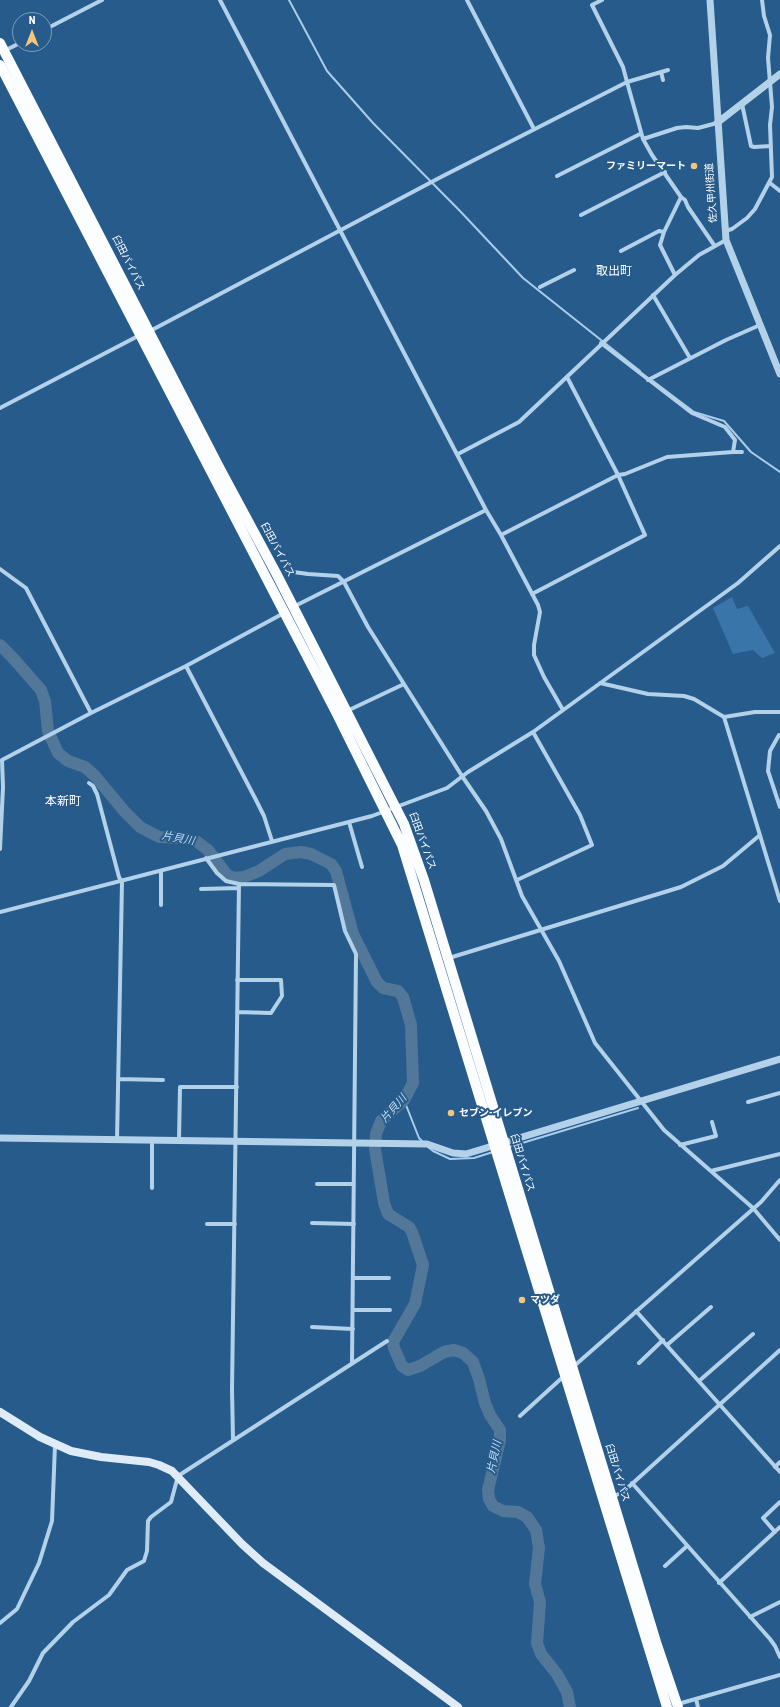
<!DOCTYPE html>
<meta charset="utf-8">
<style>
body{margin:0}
#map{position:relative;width:780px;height:1707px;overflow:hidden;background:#265b8c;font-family:"Roboto Condensed",sans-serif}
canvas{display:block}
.north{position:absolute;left:12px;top:12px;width:40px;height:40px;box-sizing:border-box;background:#265b8c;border:1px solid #7d9dba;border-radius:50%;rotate:0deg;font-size:11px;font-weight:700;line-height:16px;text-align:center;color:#fff}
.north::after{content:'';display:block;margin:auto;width:14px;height:18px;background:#f4c679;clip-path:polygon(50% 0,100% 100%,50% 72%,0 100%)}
</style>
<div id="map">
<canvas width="780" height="1707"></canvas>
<div class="north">N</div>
</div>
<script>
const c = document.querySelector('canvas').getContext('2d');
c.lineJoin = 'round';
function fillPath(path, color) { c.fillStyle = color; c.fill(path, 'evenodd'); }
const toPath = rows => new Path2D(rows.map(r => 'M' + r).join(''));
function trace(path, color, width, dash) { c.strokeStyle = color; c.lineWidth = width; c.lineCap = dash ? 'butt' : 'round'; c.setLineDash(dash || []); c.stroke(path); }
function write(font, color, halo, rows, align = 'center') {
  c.font = font + ' "Roboto Condensed","Noto Sans JP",sans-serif'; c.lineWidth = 4; c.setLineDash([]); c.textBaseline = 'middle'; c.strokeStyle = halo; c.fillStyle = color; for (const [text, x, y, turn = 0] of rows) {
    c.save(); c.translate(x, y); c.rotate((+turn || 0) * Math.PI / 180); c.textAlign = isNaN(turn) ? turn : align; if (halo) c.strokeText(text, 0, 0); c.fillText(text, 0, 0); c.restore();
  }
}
const green = toPath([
 [732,597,737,609,748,606,775,653,762,658,753,650,733,654,713,608]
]);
const stream = toPath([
 [289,0,327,71,373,123,460,211,523,278,640,371],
 [653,381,694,412,724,421,751,452,780,472],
 [404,1100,419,1138,422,1141],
 [428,1147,433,1151,450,1159,474,1158,493,1152],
 [509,1147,638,1108]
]);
const river = toPath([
 [0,645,13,658,41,690,45,701,48,731,58,753,68,761,85,767,95,776,125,812,140,827,159,837,182,838,196,841,208,850,227,875,234,878,244,877,259,871,285,854,301,852,311,854,331,864,336,871,353,934,377,982,383,988,398,991,403,997,411,1025,413,1083,404,1100,381,1121,376,1134,375,1149,384,1203,388,1214,409,1227,412,1232,423,1265,415,1304,393,1342,394,1348,402,1366,408,1370,420,1366,444,1352,454,1350,463,1353,473,1362,479,1379,485,1403,490,1415,500,1430,500,1440,488,1490,489,1499,493,1506,503,1511,518,1512,527,1517,536,1530,539,1548,535,1584,540,1602,537,1643,541,1654,557,1674,567,1692,570,1707]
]);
const minor = toPath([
 [220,0,486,510,501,535,538,605,540,612,534,645,534,655,544,677,563,710],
 [467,0,534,129],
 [602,0,592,5,623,67,627,82,668,70],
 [44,30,102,0],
 [4,51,20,43],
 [661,72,663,80],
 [742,104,751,146,754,147,771,146],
 [643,139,677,128,686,127,698,128,717,123],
 [557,176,640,134],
 [770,183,780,191],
 [681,197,685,200,688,207,714,245],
 [581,215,665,172],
 [725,231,732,229,747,218,755,209,772,177,770,125,772,107,768,58,770,35,764,16,762,0],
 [621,251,659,231,664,232],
 [540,287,574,270],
 [653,295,690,358],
 [150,331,441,177,627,82,643,139,652,155,681,197,664,232,660,245,675,275],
 [648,380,726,340,760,325],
 [0,408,140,335],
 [733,452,742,452],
 [458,454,519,422,675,275,699,255,726,240],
 [501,535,618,475,625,474,667,457,733,452,735,440,725,427,692,413,601,343],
 [0,569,26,588,91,713],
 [286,571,308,574,338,576,344,582,368,627,462,776,486,811,501,839,522,896,559,961,595,1043,664,1130,753,1208,780,1240],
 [532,594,645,535,618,475,567,377],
 [293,607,486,510],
 [186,666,256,800,264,816,272,841],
 [600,683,648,694,684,696,694,699,724,717,755,712,780,712],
 [347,711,404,684],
 [724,717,780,901],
 [779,735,770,751,768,771,780,807],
 [89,783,93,786,97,794,119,877,122,882,117,1140],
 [349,822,362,867],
 [0,849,3,787,2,760,91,713,186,666,284,613],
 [206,858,217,873,226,881,239,884,232,1390,233,1439],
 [517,880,592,845,580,815,533,732],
 [239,884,334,885,345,931,356,954,352,1362],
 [201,889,239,888],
 [161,905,161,871],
 [0,912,372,816,447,788,468,772,533,732,738,583,780,546],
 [449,958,681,887,723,866,760,835],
 [237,980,281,980,282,996,271,1013,237,1012],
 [118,1079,163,1080],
 [748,1102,780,1093],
 [179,1140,180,1087,237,1087],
 [680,1145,716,1136,712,1122],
 [711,1171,780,1154],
 [317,1184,354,1184],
 [152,1188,152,1140],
 [312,1223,354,1224],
 [207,1224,235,1224],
 [353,1278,389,1278],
 [353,1310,390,1310],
 [636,1311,780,1472],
 [312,1327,353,1329],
 [667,1345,711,1307],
 [639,1363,663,1340],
 [573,1367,761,1202,780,1180],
 [699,1381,753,1334],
 [520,1416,564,1376],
 [775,1467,780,1462],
 [632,1483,770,1639,775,1646,780,1657],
 [612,1497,623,1492,780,1350],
 [775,1532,763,1518,780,1502],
 [665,1566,687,1546],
 [719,1583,780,1527],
 [750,1617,780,1602],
 [0,1623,17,1609,39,1563,52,1521,55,1445],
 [696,1699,698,1707],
 [678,1704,780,1675],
 [11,1707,29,1681,43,1653,73,1622,109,1595,127,1570,144,1561,147,1551,148,1521,151,1517,171,1502,178,1476,387,1341]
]);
const tertiary = toPath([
 [710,0,726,240,780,374],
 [717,123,780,74],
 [0,1138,427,1144,453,1153,466,1154,780,1059]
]);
const secondary = toPath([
 [0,1412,40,1437,71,1451,101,1457,149,1462,159,1465,172,1471,242,1544,263,1563,458,1707]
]);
const trunk = toPath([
 [0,43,220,469,276,573,404,824,424,880,656,1642,678,1707],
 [0,65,336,712,402,845,667,1707]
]);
const markers = [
 [694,166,4,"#f4c679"],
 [451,1113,4,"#f4c679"],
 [522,1300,4,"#f4c679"]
];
const poiNames = [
 ["ファミリーマート",686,166,"right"],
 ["セブン-イレブン",459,1113],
 ["マツダ",530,1300]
];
const streetNames = [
 ["佐久甲州街道",712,193,-94],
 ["臼田バイパス",128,263,63],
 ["臼田バイパス",277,550,62],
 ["臼田バイパス",422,841,70],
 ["臼田バイパス",522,1163,73],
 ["臼田バイパス",617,1473,73]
];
const waterNames = [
 ["片貝川",178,839,10],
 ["片貝川",394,1109,-49],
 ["片貝川",495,1457,-78]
];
const quarterNames = [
 ["取出町",614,272],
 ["本新町",63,802]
];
fillPath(green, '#3a75a9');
trace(stream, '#a9cdeb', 2);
trace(river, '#537799', 12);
trace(minor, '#b4d1ea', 4);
trace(tertiary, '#b4d1ea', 7);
trace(secondary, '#dfecf8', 8);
trace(trunk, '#fcfdfe', 10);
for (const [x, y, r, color] of markers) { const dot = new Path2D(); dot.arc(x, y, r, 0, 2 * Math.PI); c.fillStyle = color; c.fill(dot); trace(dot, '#265b8c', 1.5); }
write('bold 10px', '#fff', '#265b8c', poiNames, 'left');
write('10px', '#fff', '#265b8c', streetNames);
write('italic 11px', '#c0dbf1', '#265b8c', waterNames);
write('12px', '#fff', '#265b8c', quarterNames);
</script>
